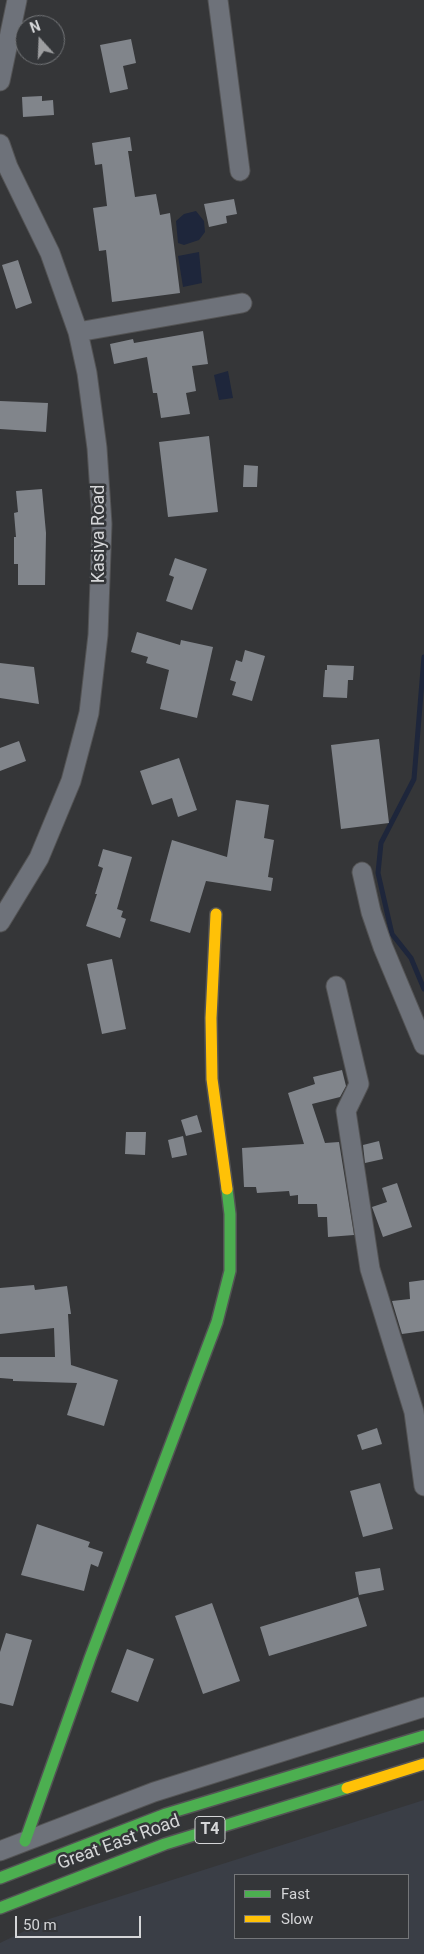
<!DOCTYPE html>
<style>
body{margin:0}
#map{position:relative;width:424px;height:1954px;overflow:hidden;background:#353638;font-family:Roboto,sans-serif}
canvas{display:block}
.legend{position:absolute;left:234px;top:1874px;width:175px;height:65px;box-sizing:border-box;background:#343639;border:1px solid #747679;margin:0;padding:6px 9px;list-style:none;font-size:15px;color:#d5d6d8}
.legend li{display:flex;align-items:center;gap:10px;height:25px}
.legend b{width:25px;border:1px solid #747679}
.north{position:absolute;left:15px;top:15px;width:50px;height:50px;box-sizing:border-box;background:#343639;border:1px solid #747679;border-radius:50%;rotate:340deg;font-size:14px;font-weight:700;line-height:20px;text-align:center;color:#d5d6d8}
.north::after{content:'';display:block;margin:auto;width:18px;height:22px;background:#9d9ea0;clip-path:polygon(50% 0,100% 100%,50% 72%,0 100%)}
.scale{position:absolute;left:15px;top:1916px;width:126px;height:22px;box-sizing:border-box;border:2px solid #d5d6d8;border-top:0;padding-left:6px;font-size:15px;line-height:18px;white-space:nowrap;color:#d5d6d8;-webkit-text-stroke:4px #343639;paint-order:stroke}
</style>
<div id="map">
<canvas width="424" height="1954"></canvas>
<ul class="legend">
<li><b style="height:6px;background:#4caf50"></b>Fast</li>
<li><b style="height:6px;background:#ffc107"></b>Slow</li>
</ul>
<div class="north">N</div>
<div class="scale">50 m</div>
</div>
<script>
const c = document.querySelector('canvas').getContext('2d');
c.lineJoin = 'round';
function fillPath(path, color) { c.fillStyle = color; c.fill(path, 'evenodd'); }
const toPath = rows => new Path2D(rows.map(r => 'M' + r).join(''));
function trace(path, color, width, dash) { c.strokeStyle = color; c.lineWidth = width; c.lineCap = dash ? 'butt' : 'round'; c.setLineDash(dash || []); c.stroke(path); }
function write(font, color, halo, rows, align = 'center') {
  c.font = font + ' Roboto,sans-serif'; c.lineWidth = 5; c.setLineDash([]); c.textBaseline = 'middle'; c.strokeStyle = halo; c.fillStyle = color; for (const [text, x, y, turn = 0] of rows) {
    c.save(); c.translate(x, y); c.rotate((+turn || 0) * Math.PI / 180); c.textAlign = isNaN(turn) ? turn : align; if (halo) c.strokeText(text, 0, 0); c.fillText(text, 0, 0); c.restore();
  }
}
const built = toPath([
 [424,1800,424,1954,0,1954,0,1943,49,1919],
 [235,1875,408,1875,408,1938,235,1938]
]);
const water = toPath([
 [196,211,204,221,205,232,199,240,184,245,178,243,176,221,184,214],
 [199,252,202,283,183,287,178,256],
 [228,371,233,398,219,400,214,375]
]);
const stream = toPath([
 [424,657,414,779,381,843,378,873,392,934,411,958,424,989]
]);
const building = toPath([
 [131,39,136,63,123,66,128,89,110,93,100,45],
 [42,96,42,101,53,100,54,115,23,117,22,97],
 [130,137,132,151,128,151,135,197,156,194,160,215,170,213,180,293,112,302,106,250,99,251,93,208,107,206,102,164,95,165,92,143],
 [234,199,237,214,226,216,227,223,209,227,204,204],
 [18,260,32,303,16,309,2,265],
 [203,331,208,364,192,366,196,391,186,393,190,414,161,418,157,393,153,393,147,357,114,364,110,344,133,339,134,343],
 [0,401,48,403,46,432,0,429],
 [209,436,218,512,168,517,159,442],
 [244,465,258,466,257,487,243,487],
 [42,489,46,533,45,585,18,585,18,564,14,564,14,537,16,537,14,513,18,512,16,491],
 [175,558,207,569,192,610,166,601,174,577,169,575],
 [137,632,180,645,181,640,213,647,197,718,160,709,169,670,146,663,148,657,131,652],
 [245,650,265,656,252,701,232,695,236,682,230,680,236,660,242,662],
 [0,663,34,667,39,704,0,698],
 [327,665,354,666,353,680,348,680,347,698,323,697,325,670,327,670],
 [379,739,389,823,341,829,331,745],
 [19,741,26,761,0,771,0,748],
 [179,758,197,810,178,817,172,798,152,805,140,771],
 [236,800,269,805,264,838,274,840,268,877,273,878,271,891,206,881,190,933,150,921,172,840,227,857],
 [103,849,132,857,117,909,123,911,121,917,126,919,120,938,86,926,97,894,95,894,103,868,98,866],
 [112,959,126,1029,102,1034,87,964],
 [342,1070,346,1086,340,1097,312,1104,325,1143,339,1142,354,1235,328,1237,327,1217,318,1217,317,1204,298,1204,298,1195,290,1196,289,1191,257,1193,256,1187,244,1187,242,1148,304,1144,288,1093,315,1084,313,1077],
 [197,1115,202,1132,186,1136,181,1120],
 [126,1132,146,1132,145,1155,125,1154],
 [183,1136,187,1155,172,1158,168,1140],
 [379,1141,383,1159,365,1163,363,1145],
 [397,1183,412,1227,383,1237,372,1207,387,1202,382,1188],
 [424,1280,424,1331,402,1334,392,1301,410,1299,409,1282],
 [34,1285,35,1290,67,1286,71,1314,68,1314,71,1365,118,1380,104,1426,67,1415,77,1383,13,1381,13,1379,0,1378,0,1357,55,1357,54,1328,0,1334,0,1288],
 [377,1428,382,1444,362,1450,357,1435],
 [380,1483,393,1529,363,1537,350,1491],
 [37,1524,90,1542,88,1547,103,1552,98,1567,91,1564,84,1591,21,1575],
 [380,1568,384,1590,359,1595,355,1572],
 [358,1597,367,1626,269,1656,260,1627],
 [212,1603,240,1681,203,1694,175,1616],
 [6,1633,32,1640,13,1706,0,1703,0,1652],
 [127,1649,154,1659,138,1702,111,1692]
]);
const street = toPath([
 [218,0,240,171],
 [0,81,17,0],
 [0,144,8,167,50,253,78,332,87,373,97,448,102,524,98,635,89,713,71,781,39,858,0,922],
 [78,332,242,303],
 [362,872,371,912,383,947,424,1045],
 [336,986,359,1084,346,1111,370,1269,414,1412,424,1486],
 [0,1851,154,1792,424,1707]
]);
const fast = toPath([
 [25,1841,90,1658,217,1322,230,1271,230,1214,227,1189],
 [0,1878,166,1814,424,1736],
 [0,1908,165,1844,347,1788]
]);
const slow = toPath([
 [216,914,211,1018,212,1079,227,1189],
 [347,1788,424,1764]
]);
const shields = [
 [210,1830,30]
];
const shieldNames = [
 ["T4",210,1830]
];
const streetNames = [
 ["Kasiya Road",99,534,-90],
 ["Great East Road",119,1843,-20]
];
fillPath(built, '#3a3e46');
fillPath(water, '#1e263b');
trace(stream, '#1e263b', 5);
fillPath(building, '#81858b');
trace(street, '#535354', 21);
trace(fast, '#535354', 14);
trace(slow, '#535354', 14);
trace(street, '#6e727a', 19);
trace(fast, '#4caf50', 11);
trace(slow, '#ffc107', 11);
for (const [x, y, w] of shields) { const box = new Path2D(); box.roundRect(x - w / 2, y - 13.5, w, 27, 4); c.fillStyle = '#343639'; c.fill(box); trace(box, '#d5d6d8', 1); }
write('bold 16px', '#d5d6d8', null, shieldNames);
write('18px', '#d5d6d8', '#343639', streetNames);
</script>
